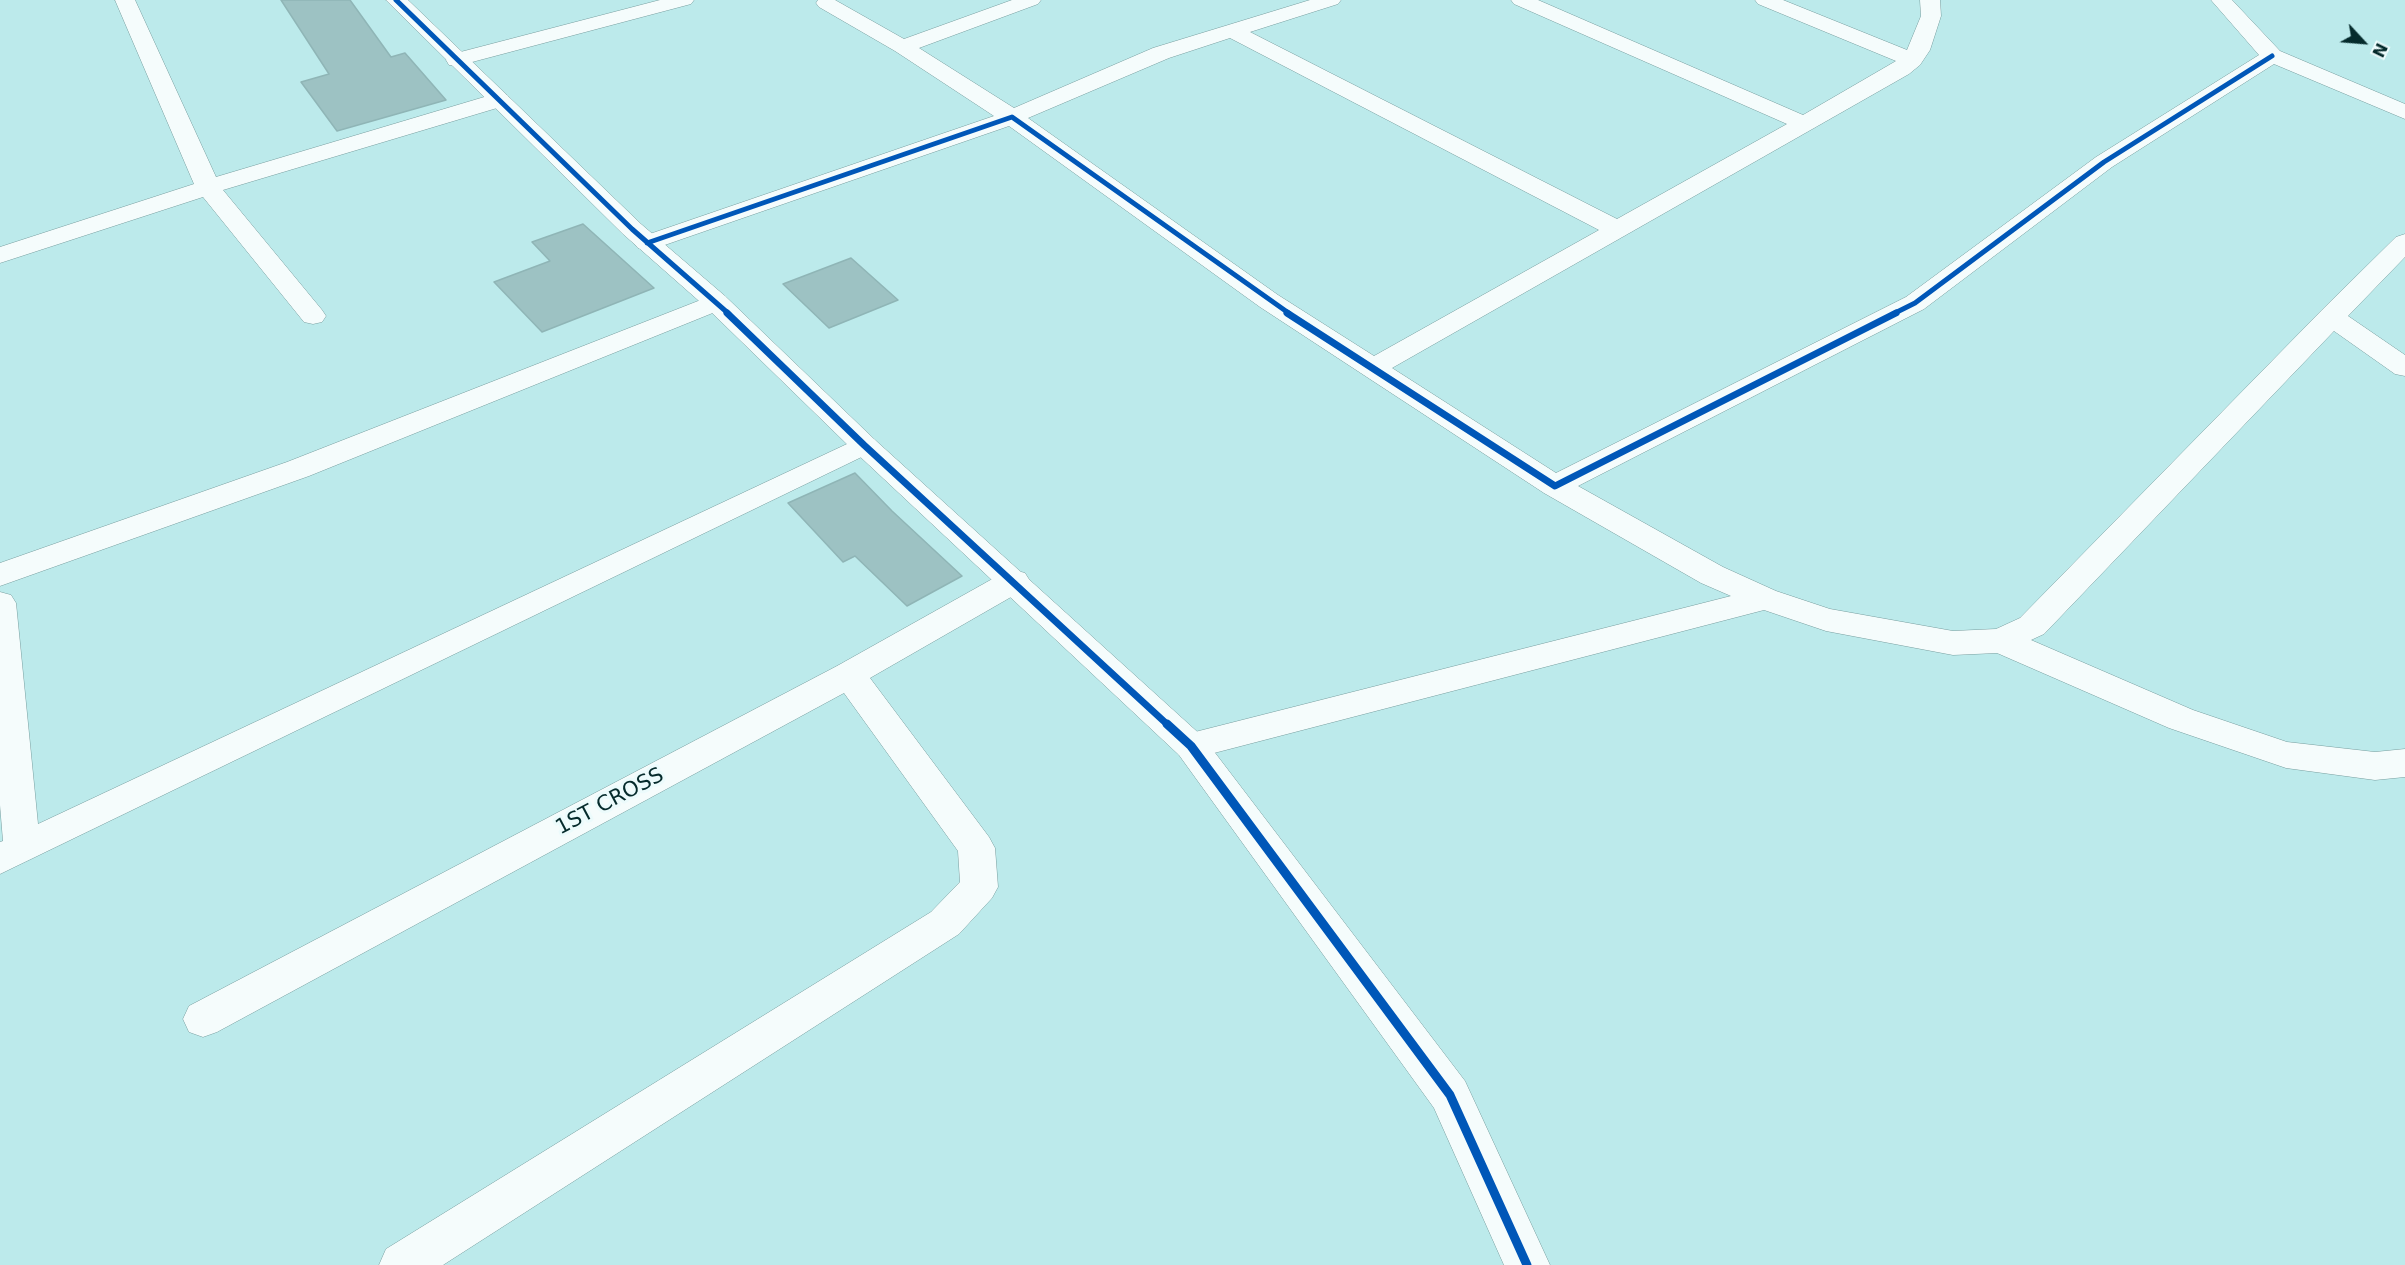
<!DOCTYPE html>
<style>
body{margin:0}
#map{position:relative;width:2405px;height:1265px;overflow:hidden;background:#bceaeb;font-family:"DejaVu Sans",sans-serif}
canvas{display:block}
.north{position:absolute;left:2333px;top:12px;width:60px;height:60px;-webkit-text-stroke:4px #ecfbfc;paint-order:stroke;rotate:116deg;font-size:16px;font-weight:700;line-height:24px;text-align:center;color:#052b2c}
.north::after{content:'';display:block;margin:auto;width:21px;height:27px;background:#052b2c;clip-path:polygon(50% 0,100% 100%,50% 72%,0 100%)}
</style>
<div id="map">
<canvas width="2405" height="1265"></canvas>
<div class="north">N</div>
</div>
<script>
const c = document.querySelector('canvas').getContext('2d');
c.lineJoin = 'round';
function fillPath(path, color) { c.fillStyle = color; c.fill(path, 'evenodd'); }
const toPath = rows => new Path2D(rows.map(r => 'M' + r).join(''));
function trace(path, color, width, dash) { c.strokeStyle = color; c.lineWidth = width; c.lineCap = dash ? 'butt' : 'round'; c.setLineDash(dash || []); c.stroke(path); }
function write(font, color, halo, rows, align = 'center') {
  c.font = font + ' "DejaVu Sans",sans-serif'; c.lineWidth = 6; c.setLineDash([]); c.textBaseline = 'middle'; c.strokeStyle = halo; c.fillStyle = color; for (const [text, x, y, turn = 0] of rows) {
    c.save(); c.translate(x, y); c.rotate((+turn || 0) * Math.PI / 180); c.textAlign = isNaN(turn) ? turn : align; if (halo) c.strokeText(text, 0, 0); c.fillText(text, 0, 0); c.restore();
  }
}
const building = toPath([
 [281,0,350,0,391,57,405,53,446,100,337,131,301,82,329,74,281,0],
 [583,224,654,288,542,332,494,282,550,261,532,242,583,224],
 [851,258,898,300,829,328,783,284,851,258],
 [855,473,892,511,962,576,907,606,855,556,843,562,788,503,855,473]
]);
const minor = toPath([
 [115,0,135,0,216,177,491,95,507,95,510,100,507,105,223,190,322,310,326,316,322,322,313,324,304,322,203,197,0,263,0,247,194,184,115,0],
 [660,0,694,0,691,4,457,66,449,65,446,60,449,55,660,0],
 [818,0,835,0,904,39,1012,0,1041,0,1038,4,919,48,1014,108,1153,48,1310,0,1341,0,1338,4,1250,32,1617,219,1787,124,1514,4,1511,0,1538,0,1803,115,1896,61,1758,4,1755,0,1783,0,1907,50,1921,16,1920,0,1940,0,1941,16,1930,50,1920,65,1909,74,1392,368,1556,473,1906,297,2096,157,2259,55,2211,0,2232,0,2280,51,2405,104,2405,119,2274,64,2112,167,1924,309,1578,486,1723,567,1776,591,1830,609,1953,631,1996,629,2020,618,2322,310,2396,237,2405,234,2405,257,2348,316,2405,355,2405,376,2395,374,2334,331,2044,634,2031,640,2193,710,2287,742,2375,752,2405,749,2405,777,2375,780,2286,768,2169,728,1997,653,1953,655,1826,631,1764,610,1191,759,1179,755,1173,746,1179,737,1191,733,1731,596,1701,583,1544,493,1260,307,1009,126,656,248,647,251,638,248,634,243,638,238,994,116,895,51,819,7,816,3,818,0],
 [1230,38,1599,230,1374,356,1278,295,1028,118,1169,58,1230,38],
 [716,294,725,296,729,302,725,308,309,476,0,586,0,563,287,462,716,294],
 [864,436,874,439,879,445,874,451,0,874,0,842,3,841,0,805,0,592,11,595,16,603,38,824,864,436],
 [1014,570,1025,573,1030,581,1025,589,870,678,989,837,995,848,998,887,992,898,959,934,443,1265,379,1265,386,1249,931,912,960,882,958,851,844,693,217,1032,203,1037,189,1032,183,1019,189,1006,837,666,1003,573,1014,570]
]);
const tertiary = toPath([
 [386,0,408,0,641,224,725,296,874,439,1203,737,1465,1081,1550,1265,1504,1265,1434,1108,1179,755,854,451,707,308,623,234,386,0]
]);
const cyclewayFar2 = toPath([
 [396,0,632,229,729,314],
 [647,243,1012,117,1290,314],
 [1893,314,1915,303,2104,162,2272,56]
]);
const cyclewayFar1 = toPath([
 [727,313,864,445,1169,726],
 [1287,313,1555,486,1896,313]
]);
const cycleway = toPath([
 [1167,724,1191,746,1450,1095,1527,1265]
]);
const streetNames = [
 ["1ST CROSS",610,802,-28]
];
fillPath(building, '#9dc2c3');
trace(building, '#8fb5b6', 1.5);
trace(minor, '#789e9f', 1);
trace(tertiary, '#789e9f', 1);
fillPath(minor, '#f5fcfc');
fillPath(tertiary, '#f5fcfc');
trace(cyclewayFar2, '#0057b8', 5);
trace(cyclewayFar1, '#0057b8', 7);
trace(cycleway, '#0057b8', 9);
write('21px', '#052b2c', '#ecfbfc', streetNames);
</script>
